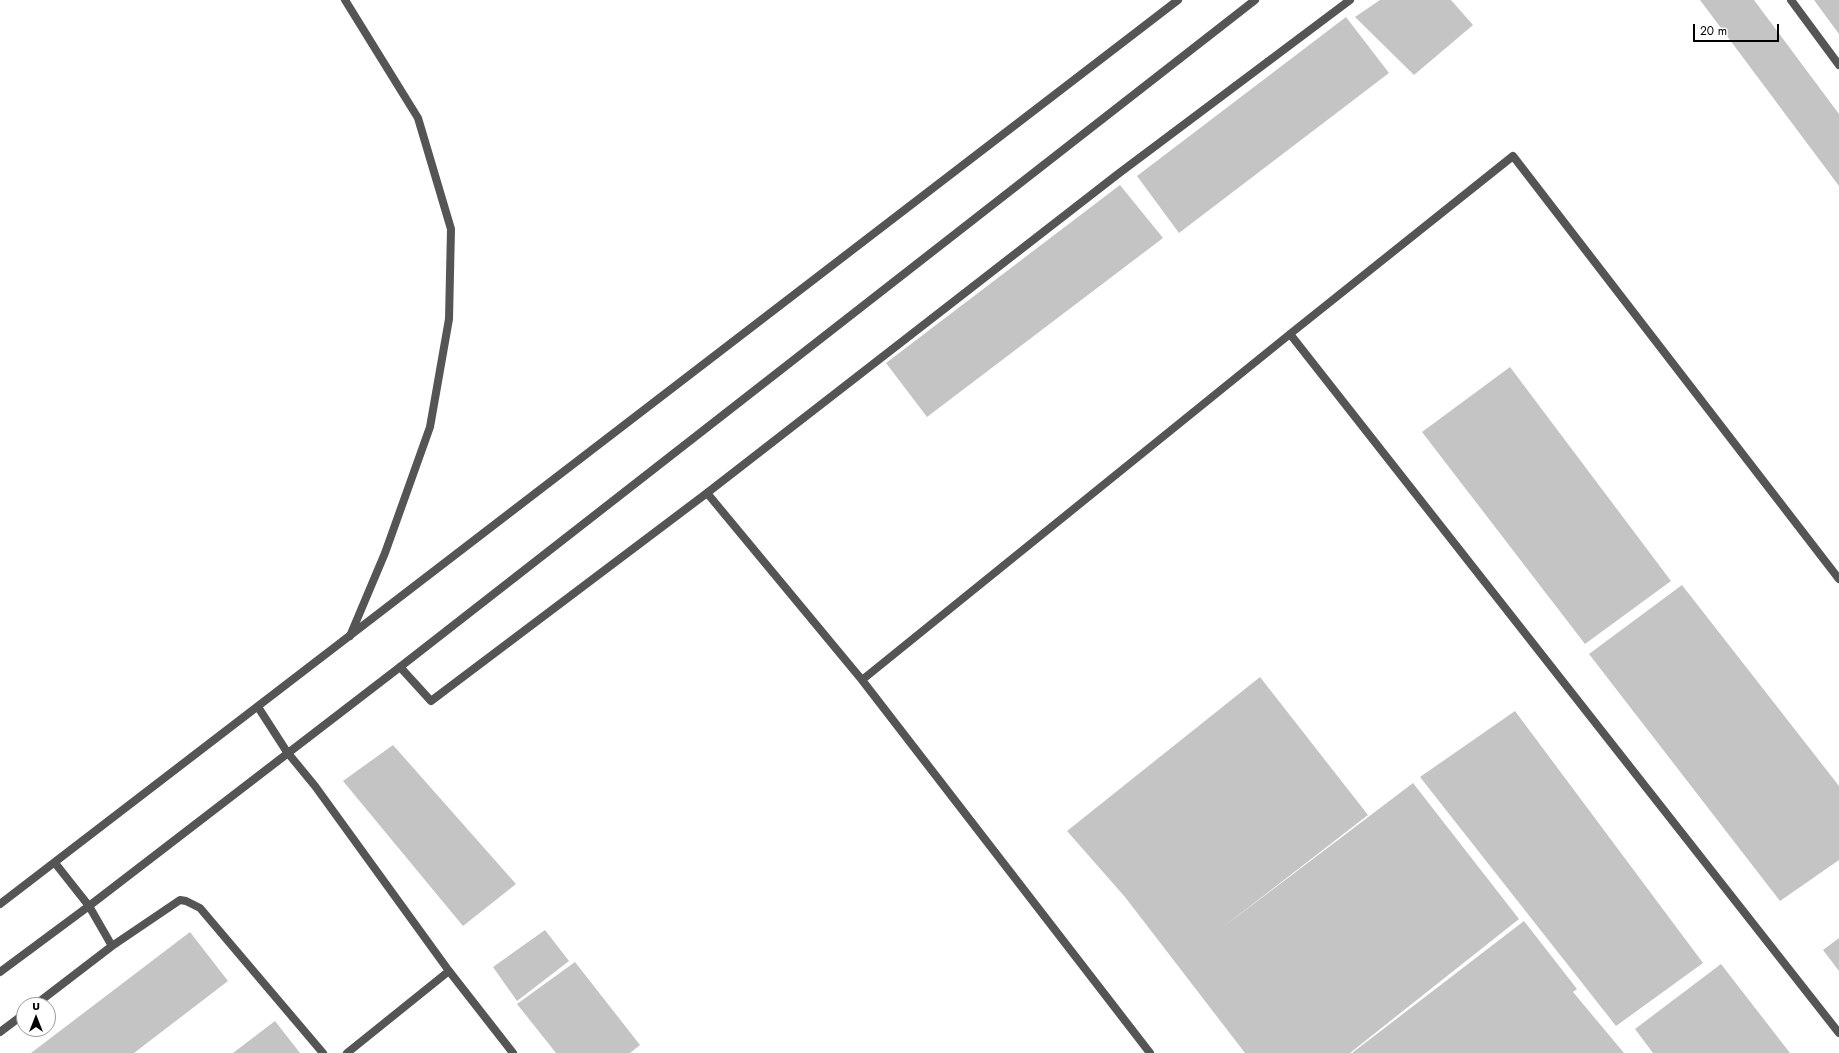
<!DOCTYPE html>
<style>
body{margin:0}
#map{position:relative;width:1839px;height:1053px;overflow:hidden;background:#fff;font-family:Jost,sans-serif}
canvas{display:block}
.north{position:absolute;left:16px;top:997px;width:40px;height:40px;box-sizing:border-box;background:#fff;border:1px solid #999;border-radius:50%;rotate:0deg;font-size:11px;font-weight:700;line-height:16px;text-align:center;color:#000}
.north::after{content:'';display:block;margin:auto;width:14px;height:18px;background:#000;clip-path:polygon(50% 0,100% 100%,50% 72%,0 100%)}
.scale{position:absolute;left:1693px;top:24px;width:86px;height:18px;box-sizing:border-box;border:2px solid #000;border-top:0;padding-left:5px;font-size:12px;line-height:14px;white-space:nowrap;color:#000;-webkit-text-stroke:3px #fff;paint-order:stroke}
</style>
<div id="map">
<canvas width="1839" height="1053"></canvas>
<div class="north">U</div>
<div class="scale">20 m</div>
</div>
<script>
const c = document.querySelector('canvas').getContext('2d');
c.lineJoin = 'round';
function fillPath(path, color) { c.fillStyle = color; c.fill(path, 'evenodd'); }
const toPath = rows => new Path2D(rows.map(r => 'M' + r).join(''));
function trace(path, color, width, dash) { c.strokeStyle = color; c.lineWidth = width; c.lineCap = dash ? 'butt' : 'round'; c.setLineDash(dash || []); c.stroke(path); }
const building = toPath([
 [1380,0,1451,0,1473,25,1414,75,1355,17],
 [1700,0,1754,0,1839,114,1839,186],
 [1814,0,1839,0,1839,34],
 [1346,17,1389,73,1179,233,1137,176],
 [1120,185,1163,238,927,417,886,363],
 [1510,367,1671,581,1585,644,1422,432],
 [1682,585,1839,786,1839,860,1780,901,1589,654],
 [1260,677,1368,815,1218,931,1413,783,1519,919,1350,1053,1245,1053,1125,897,1067,831],
 [1515,711,1703,963,1616,1026,1420,777],
 [393,745,516,884,463,926,343,781],
 [1524,921,1577,989,1573,992,1624,1053,1352,1053],
 [545,930,569,961,517,1001,493,967],
 [190,932,228,981,134,1053,31,1053],
 [1839,938,1839,971,1823,950],
 [575,962,640,1045,630,1053,556,1053,517,1004],
 [1721,964,1790,1053,1653,1053,1635,1029],
 [275,1021,300,1053,233,1053]
]);
const service = toPath([
 [400,667,431,701,707,493,1118,174,1350,0]
]);
const minor = toPath([
 [345,0,418,118,451,229,449,319,430,427,385,553,350,636],
 [1791,0,1839,65],
 [1290,334,1839,1033],
 [707,493,862,680,1150,1053],
 [862,680,1290,334,1513,156,1839,579],
 [287,752,315,786,449,971,513,1053],
 [89,906,112,946],
 [35,1005,112,946,180,900,186,901,200,908,323,1053],
 [0,1032,24,1014],
 [347,1053,449,971]
]);
const tertiary = toPath([
 [258,707,287,752],
 [0,904,1178,0],
 [89,906,400,667,1255,0],
 [0,972,89,906,55,863]
]);
fillPath(building, '#c4c4c4');
trace(service, '#555', 8);
trace(minor, '#555', 8);
trace(tertiary, '#555', 8);
</script>
